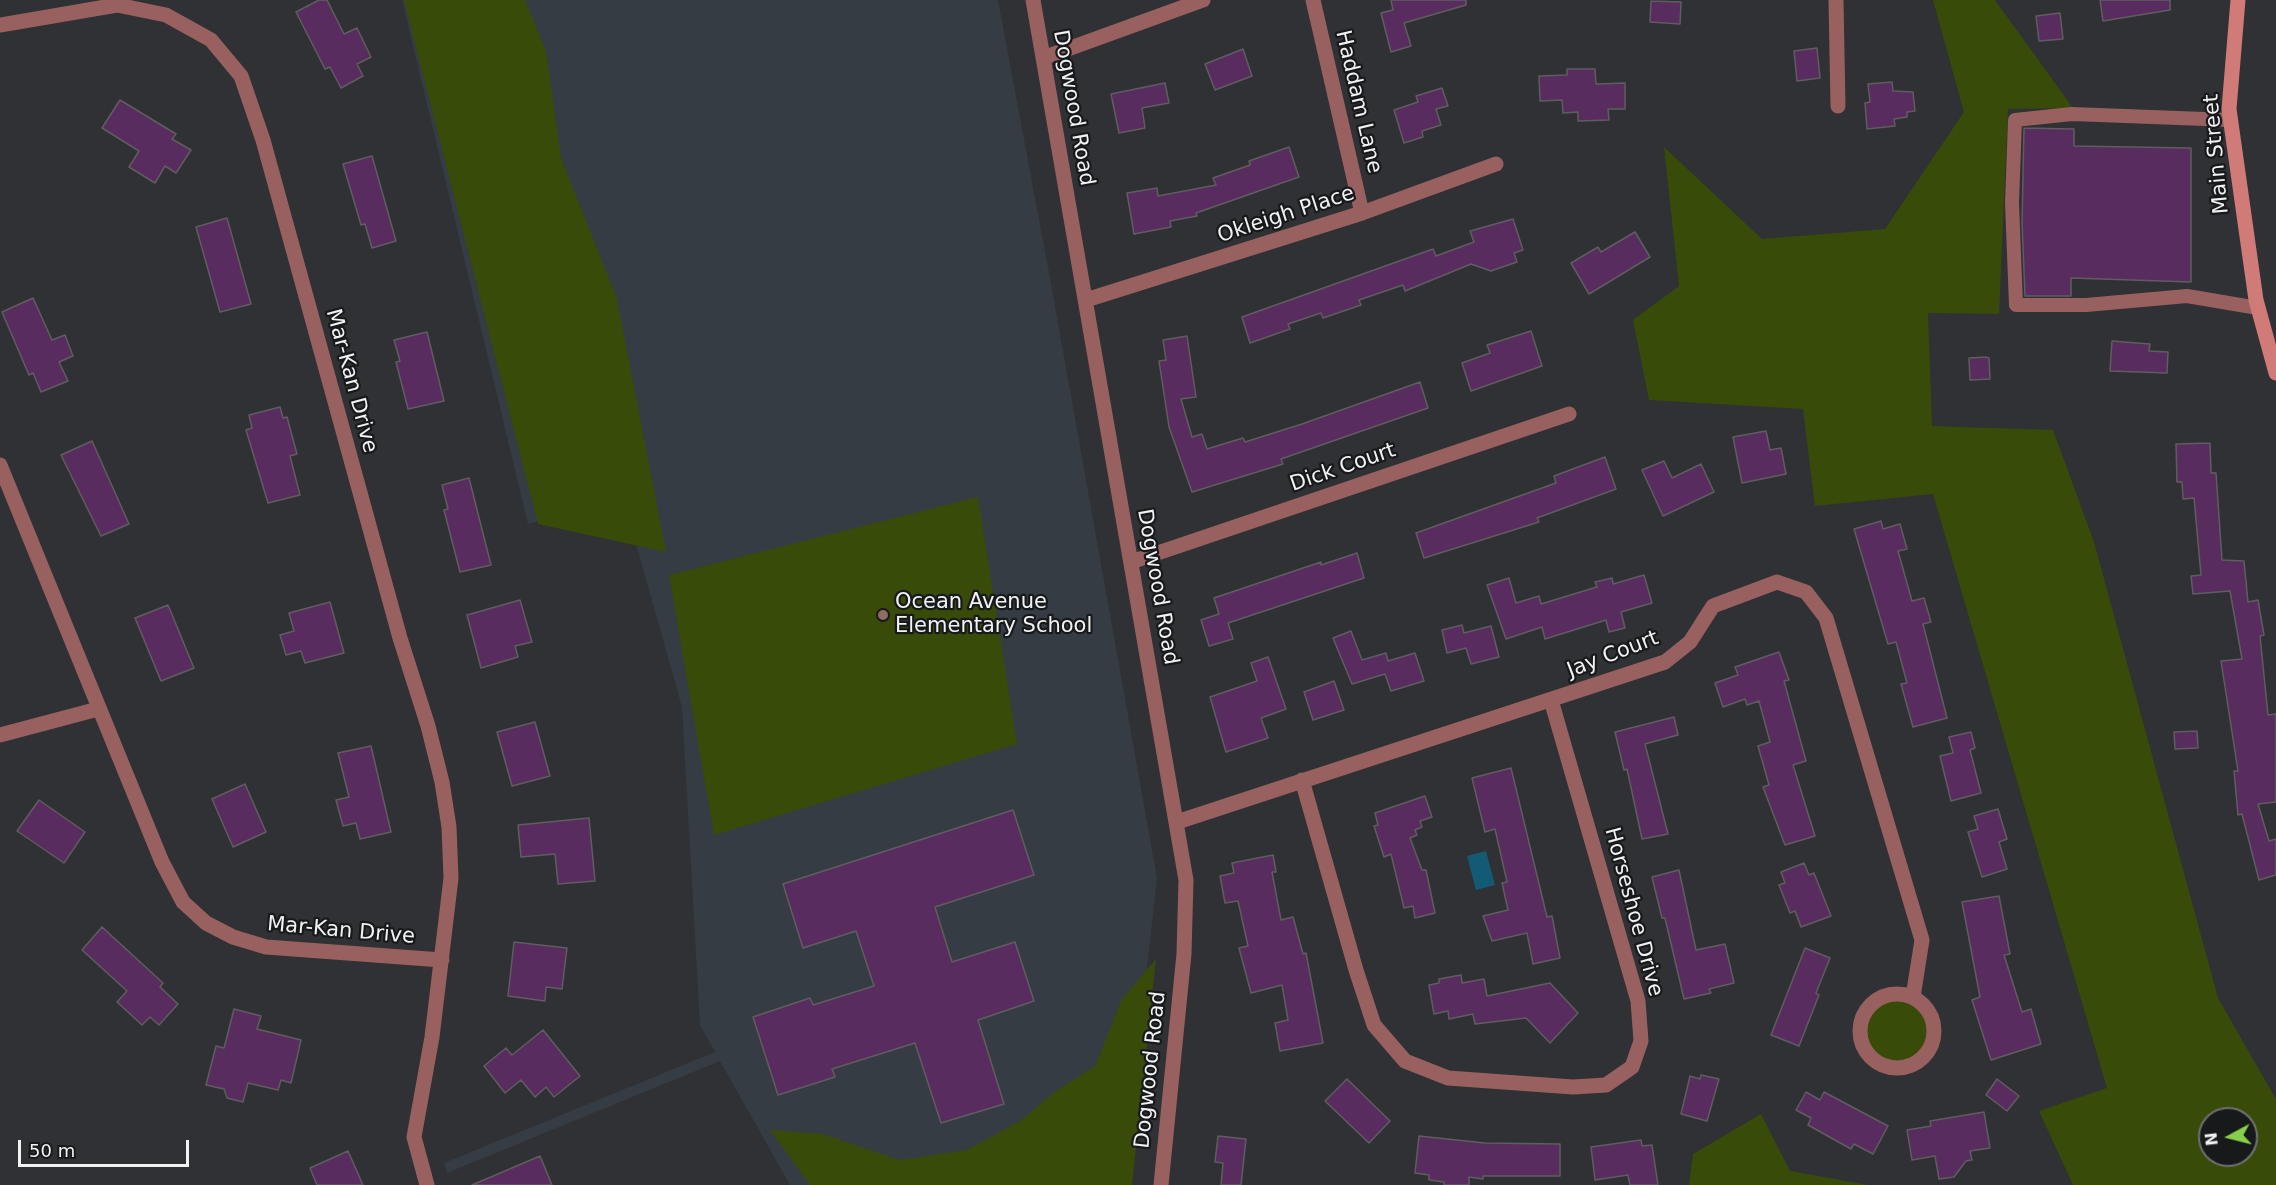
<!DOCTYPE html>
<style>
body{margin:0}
#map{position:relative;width:2276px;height:1185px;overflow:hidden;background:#2f3134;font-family:"DejaVu Sans",sans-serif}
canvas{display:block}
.north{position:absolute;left:2198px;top:1107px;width:60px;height:60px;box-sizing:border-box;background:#18191b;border:2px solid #6f7072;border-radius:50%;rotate:263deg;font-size:16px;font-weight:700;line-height:24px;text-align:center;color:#f1f2f4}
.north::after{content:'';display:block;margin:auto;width:21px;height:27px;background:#88cf4a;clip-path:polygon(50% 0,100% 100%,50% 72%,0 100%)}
.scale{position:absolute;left:18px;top:1140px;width:171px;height:27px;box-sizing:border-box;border:3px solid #f1f2f4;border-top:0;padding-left:8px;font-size:18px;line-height:21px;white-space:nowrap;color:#f1f2f4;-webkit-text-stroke:4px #18191b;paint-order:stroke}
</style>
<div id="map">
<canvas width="2276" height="1185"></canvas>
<div class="north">N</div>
<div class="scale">50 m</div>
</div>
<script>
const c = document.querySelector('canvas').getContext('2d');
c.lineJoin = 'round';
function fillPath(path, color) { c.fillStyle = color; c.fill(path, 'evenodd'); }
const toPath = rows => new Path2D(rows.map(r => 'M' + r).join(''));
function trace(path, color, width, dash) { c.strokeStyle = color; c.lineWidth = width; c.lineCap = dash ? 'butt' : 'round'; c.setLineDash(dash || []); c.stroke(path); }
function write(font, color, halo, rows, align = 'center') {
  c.font = font + ' "DejaVu Sans",sans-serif'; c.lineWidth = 4.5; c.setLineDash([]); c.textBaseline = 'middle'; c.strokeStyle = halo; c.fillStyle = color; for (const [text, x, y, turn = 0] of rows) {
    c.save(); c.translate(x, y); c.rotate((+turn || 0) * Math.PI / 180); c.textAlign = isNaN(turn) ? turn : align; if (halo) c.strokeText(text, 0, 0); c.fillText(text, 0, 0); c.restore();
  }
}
const built = toPath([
 [402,0,998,0,1050,278,1157,878,1123,1185,790,1185,720,1061,447,1173,444,1163,715,1052,700,1025,682,707,624,501,528,524]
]);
const green = toPath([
 [404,0,525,0,546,51,561,158,617,299,666,552,538,524],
 [1933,0,1995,0,2073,108,2008,109,1999,314,1928,313,1932,426,2053,430,2094,542,2218,998,2276,1099,2276,1185,2073,1185,2039,1111,2107,1088,1933,494,1815,506,1803,409,1649,400,1633,320,1679,286,1664,147,1762,239,1885,229,1964,112],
 [2210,1119,2246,1119,2246,1155,2210,1155],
 [978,497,1017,744,714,835,669,575],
 [1156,959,1132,1185,810,1185,770,1130,823,1134,900,1160,967,1150,1020,1121,1056,1091,1095,1066,1122,999],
 '1864 1030a32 32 0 1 1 64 0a32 32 0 1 1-64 0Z',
 [1761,1114,1790,1171,1868,1185,1689,1185,1693,1154]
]);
const water = toPath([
 [1486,851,1495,885,1476,890,1467,856]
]);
const building = toPath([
 [319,0,327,0,344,34,357,28,371,57,357,64,363,76,341,88,330,67,325,69,296,12,319,0],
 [1391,0,1466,0,1466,5,1404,23,1411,46,1391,52,1381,13,1393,10,1391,0],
 [2100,0,2170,0,2170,10,2103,21,2100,0],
 [1651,1,1681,2,1680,24,1650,22,1651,1],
 [2060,13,2063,39,2039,41,2036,16,2060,13],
 [1817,48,1820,78,1797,81,1794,51,1817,48],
 [1243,49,1252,76,1215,90,1205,64,1243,49],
 [1567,69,1595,69,1596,84,1625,83,1625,109,1608,109,1609,120,1578,121,1578,112,1563,113,1562,100,1540,101,1539,76,1567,75,1567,69],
 [1892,82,1893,91,1913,92,1915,111,1907,112,1907,117,1894,119,1895,126,1867,129,1865,103,1870,102,1868,84,1892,82],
 [1165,83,1169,103,1142,108,1145,128,1119,133,1111,94,1165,83],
 [1442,88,1448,106,1436,109,1441,125,1422,131,1423,137,1404,143,1394,110,1418,102,1416,96,1442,88],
 [120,100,176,134,172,139,191,150,176,173,165,166,155,183,129,167,139,151,102,128,120,100],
 [2024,128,2074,129,2074,146,2191,148,2191,282,2071,278,2071,296,2025,296,2022,223,2024,128],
 [1289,147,1299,177,1196,213,1197,216,1170,221,1171,227,1134,234,1127,193,1157,188,1158,196,1216,185,1213,178,1250,165,1249,161,1289,147],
 [372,156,396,241,372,248,365,224,361,225,343,164,372,156],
 [227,218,251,304,220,312,196,227,227,218],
 [1513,219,1523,250,1514,253,1517,262,1491,271,1471,264,1405,291,1403,285,1359,300,1361,305,1323,318,1321,313,1288,324,1290,329,1250,343,1242,317,1433,249,1436,256,1474,242,1470,231,1513,219],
 [1635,232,1650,257,1589,294,1571,263,1598,247,1601,252,1635,232],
 [33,298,52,340,65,335,73,356,59,362,68,381,41,392,33,373,29,375,2,312,33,298],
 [1531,331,1542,366,1471,391,1462,363,1490,353,1487,345,1531,331],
 [427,332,444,401,408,409,396,362,400,361,394,340,427,332],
 [1187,336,1196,397,1181,399,1192,437,1202,434,1207,449,1243,438,1245,442,1302,424,1420,382,1428,408,1281,459,1283,464,1192,492,1169,427,1159,361,1166,360,1163,340,1187,336],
 [2112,341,2150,344,2149,351,2168,352,2167,373,2110,371,2112,341],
 [1986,357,1989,358,1990,379,1970,380,1969,358,1986,357],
 [280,407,283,418,287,417,297,454,290,456,300,495,268,503,246,430,252,428,249,415,280,407],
 [1766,431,1770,450,1781,448,1786,474,1742,483,1733,437,1766,431],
 [92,441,129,524,101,536,61,455,92,441],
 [2210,443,2211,473,2216,473,2222,560,2244,561,2248,602,2258,600,2264,635,2260,636,2268,715,2276,714,2276,802,2258,804,2269,841,2276,839,2276,875,2259,880,2242,814,2238,815,2234,771,2238,771,2221,661,2242,659,2230,591,2193,594,2191,576,2201,575,2194,498,2183,499,2182,482,2177,482,2176,444,2210,443],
 [1605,457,1616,489,1537,518,1539,522,1424,558,1416,533,1556,483,1554,476,1605,457],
 [1664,461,1672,478,1701,464,1714,492,1663,516,1642,470,1664,461],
 [469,478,491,565,460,572,444,510,448,509,442,485,469,478],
 [1881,521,1883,529,1900,524,1907,549,1898,551,1912,601,1924,598,1931,622,1923,624,1947,718,1913,727,1901,684,1907,683,1896,642,1888,644,1854,529,1881,521],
 [1357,553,1364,578,1228,623,1233,639,1209,646,1201,620,1219,614,1214,598,1321,562,1321,565,1357,553],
 [1644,575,1652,603,1621,612,1625,628,1609,632,1606,620,1545,639,1542,627,1506,639,1487,585,1509,578,1516,603,1539,596,1541,604,1597,587,1595,582,1612,578,1613,584,1644,575],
 [520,600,532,642,515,646,518,657,481,668,467,615,520,600],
 [330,602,344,653,305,663,301,651,286,655,280,635,294,631,289,613,330,602],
 [168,605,194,668,161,681,135,618,168,605],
 [1462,625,1464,633,1491,626,1499,657,1471,664,1466,648,1447,653,1442,630,1462,625],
 [1351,631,1362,660,1386,653,1388,661,1415,653,1424,681,1391,691,1385,674,1352,684,1333,638,1351,631],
 [1779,652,1789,680,1784,681,1806,761,1793,765,1815,836,1785,845,1763,787,1769,785,1758,746,1770,742,1759,701,1747,705,1745,699,1723,707,1715,683,1738,675,1735,667,1779,652],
 [1268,657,1286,709,1261,718,1268,738,1226,752,1210,697,1257,681,1251,663,1268,657],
 [1334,681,1344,710,1313,720,1304,692,1334,681],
 [1674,717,1678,735,1645,744,1668,834,1642,839,1627,769,1624,770,1615,732,1674,717],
 [535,722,550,776,512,786,497,732,535,722],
 [2197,731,2198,748,2175,749,2174,732,2197,731],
 [1971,732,1975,748,1970,750,1981,793,1951,801,1940,756,1953,753,1949,737,1971,732],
 [371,746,391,832,360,839,356,823,343,826,336,800,349,797,338,753,371,746],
 [1511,768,1547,917,1552,916,1560,958,1533,964,1527,933,1492,941,1483,916,1508,910,1502,883,1507,882,1495,829,1485,832,1472,778,1511,768],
 [245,784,266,832,233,847,212,799,245,784],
 [1425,796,1432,817,1420,821,1422,827,1415,830,1417,835,1410,838,1422,870,1426,870,1435,913,1415,918,1413,906,1404,908,1391,854,1384,857,1374,826,1378,825,1375,813,1425,796],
 [39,800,85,832,64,863,17,831,39,800],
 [1998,809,2007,839,1999,842,2007,869,1982,877,1968,832,1978,829,1974,816,1998,809],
 [1013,810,1034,875,935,907,952,962,1015,942,1034,1001,978,1020,1004,1104,941,1123,915,1043,832,1069,835,1077,778,1095,753,1017,810,998,813,1005,874,986,856,931,803,948,783,884,1013,810],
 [589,818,595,881,558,884,555,854,521,857,518,825,589,818],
 [1273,855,1276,872,1272,872,1281,920,1293,917,1303,954,1306,953,1323,1043,1280,1051,1275,1023,1288,1020,1282,985,1251,993,1239,948,1248,946,1238,901,1225,903,1220,876,1234,873,1232,863,1273,855],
 [1804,863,1809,875,1814,873,1831,916,1801,927,1795,911,1790,913,1779,885,1785,883,1781,872,1804,863],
 [1679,870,1696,950,1725,944,1734,983,1709,989,1711,993,1684,999,1665,918,1662,918,1652,877,1679,870],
 [1999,896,2010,954,2004,955,2022,1012,2031,1009,2041,1044,1991,1060,1972,1000,1980,997,1962,902,1999,896],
 [102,927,163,983,160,987,178,1004,159,1025,150,1017,142,1025,117,1002,127,991,82,950,102,927],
 [514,942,567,948,562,989,546,987,545,1001,508,996,514,942],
 [1805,948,1830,958,1816,993,1819,995,1799,1046,1771,1035,1805,948],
 [1461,975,1462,983,1484,979,1487,996,1550,983,1578,1013,1550,1043,1526,1018,1475,1024,1473,1014,1449,1019,1448,1011,1434,1014,1429,985,1439,983,1439,979,1461,975],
 [234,1009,261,1016,257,1029,301,1040,291,1083,281,1080,278,1090,248,1083,243,1102,227,1098,224,1089,206,1085,216,1046,224,1048,234,1009],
 [543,1030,580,1076,554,1097,546,1087,535,1097,521,1080,505,1093,484,1066,506,1048,512,1055,543,1030],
 [1701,1075,1719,1079,1707,1121,1681,1114,1690,1076,1700,1079,1701,1075],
 [1347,1079,1390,1121,1369,1143,1325,1101,1347,1079],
 [1997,1079,2019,1096,2007,1111,1986,1095,1997,1079],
 [1806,1092,1820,1100,1824,1092,1888,1126,1873,1154,1854,1144,1851,1149,1808,1125,1811,1118,1796,1110,1806,1092],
 [1984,1112,1990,1148,1970,1151,1972,1160,1966,1161,1954,1177,1939,1179,1935,1156,1912,1160,1907,1130,1931,1126,1930,1121,1984,1112],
 [1218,1136,1246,1139,1241,1185,1221,1185,1223,1163,1215,1162,1218,1136],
 [1419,1136,1485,1143,1560,1144,1560,1176,1483,1176,1483,1179,1469,1177,1469,1185,1444,1185,1444,1182,1429,1180,1429,1175,1415,1173,1419,1136],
 [1641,1140,1642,1146,1652,1145,1658,1185,1630,1185,1628,1175,1595,1180,1591,1147,1641,1140],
 [348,1151,363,1185,317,1185,310,1168,348,1151],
 [540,1156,552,1185,472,1185,540,1156]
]);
const service = toPath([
 [2231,120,2072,114,2015,120,2012,203,2016,305,2086,305,2187,296,2258,308]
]);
const minor = toPath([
 [1033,0,1186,880,1184,954,1161,1185],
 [1313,0,1362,213],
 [1836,0,1838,106],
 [0,25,117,5,166,15,211,40,241,76,263,140,400,638,428,726,442,782,449,827,451,878,432,1037,414,1137,427,1185],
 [1043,58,1203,0],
 [1086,300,1362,213,1496,164],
 [0,465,162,862,183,902,206,923,233,937,266,947,442,960],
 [1131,562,1569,414],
 [0,735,98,709],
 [1302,780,1356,970,1374,1025,1405,1061,1448,1078,1573,1087,1606,1085,1632,1067,1641,1041,1638,1001,1551,700],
 [1177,822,1665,662,1690,642,1713,606,1777,582,1806,592,1826,618,1922,940,1913,997],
 '1860 1031a37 37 0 1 1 74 0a37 37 0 1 1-74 0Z'
]);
const secondary = toPath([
 [2238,0,2229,109,2256,300,2276,373]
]);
const markers = [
 [883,615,6,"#8d6e63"]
];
const streetNames = [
 ["Haddam Lane",1358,102,77],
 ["Dogwood Road",1073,108,80],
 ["Main Street",2217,154,-95],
 ["Okleigh Place",1286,215,-18],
 ["Mar-Kan Drive",351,381,75],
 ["Dick Court",1343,468,-19],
 ["Dogwood Road",1157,587,80],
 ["Jay Court",1613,655,-21],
 ["Horseshoe Drive",1633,912,75],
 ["Mar-Kan Drive",341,931,5],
 ["Dogwood Road",1151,1070,-84]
];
const poiNames = [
 ["Ocean Avenue",895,603],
 ["Elementary School",895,627]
];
fillPath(built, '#363c44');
fillPath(green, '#394b08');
fillPath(water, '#135a74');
fillPath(building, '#592c5f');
trace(building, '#605d60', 1.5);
trace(service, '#98615f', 14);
trace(minor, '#98615f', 15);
trace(secondary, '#d07b77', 15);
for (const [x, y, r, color] of markers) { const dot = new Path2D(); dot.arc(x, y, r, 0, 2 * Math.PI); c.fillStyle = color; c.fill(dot); trace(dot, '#18191b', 2); }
write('21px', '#f1f2f4', '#18191b', streetNames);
write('21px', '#f1f2f4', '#18191b', poiNames, 'left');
</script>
